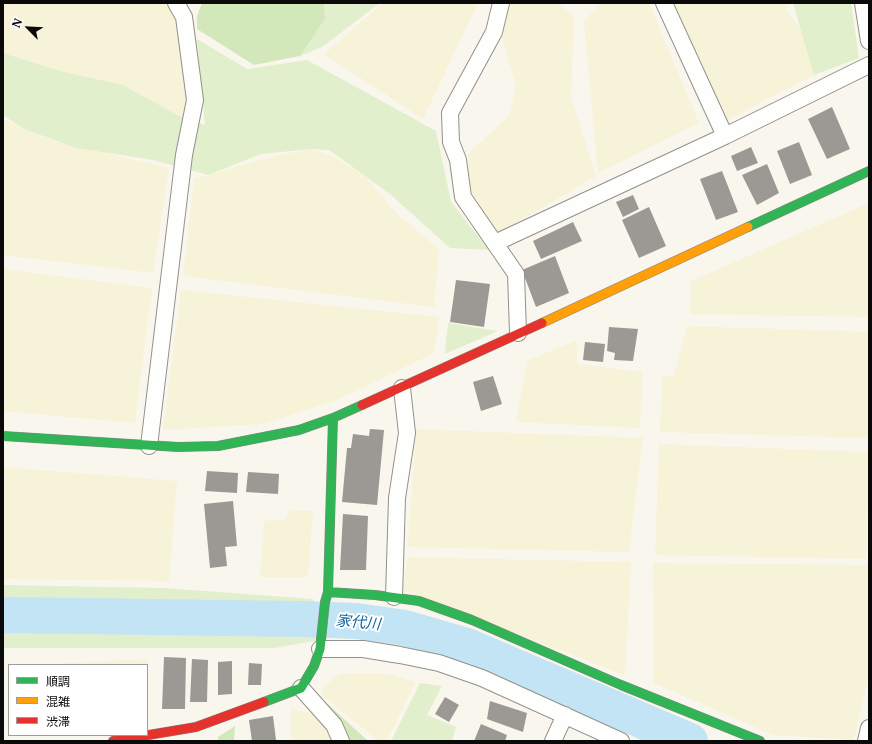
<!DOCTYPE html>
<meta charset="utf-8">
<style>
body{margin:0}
#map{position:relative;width:872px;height:744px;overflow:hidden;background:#f9f6ed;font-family:Merriweather,"Noto Sans JP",serif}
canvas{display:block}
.frame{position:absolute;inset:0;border:4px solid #0a0a0a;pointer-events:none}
.legend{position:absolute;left:8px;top:664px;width:140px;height:72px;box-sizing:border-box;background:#fff;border:1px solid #9d9d9d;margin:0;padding:5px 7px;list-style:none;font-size:12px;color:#0a0a0a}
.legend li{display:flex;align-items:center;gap:8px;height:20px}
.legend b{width:20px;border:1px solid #9d9d9d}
.north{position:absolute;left:8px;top:8px;width:40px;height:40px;-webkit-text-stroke:3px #fff;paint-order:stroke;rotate:294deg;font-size:11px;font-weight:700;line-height:16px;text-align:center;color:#0a0a0a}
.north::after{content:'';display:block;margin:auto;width:14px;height:18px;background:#0a0a0a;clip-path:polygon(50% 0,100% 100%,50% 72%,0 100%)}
</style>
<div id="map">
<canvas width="872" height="744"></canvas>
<div class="frame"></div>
<ul class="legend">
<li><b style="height:5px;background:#30b455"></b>順調</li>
<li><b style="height:5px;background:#ff9f0a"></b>混雑</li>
<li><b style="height:5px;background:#e5322d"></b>渋滞</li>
</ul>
<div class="north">N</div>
</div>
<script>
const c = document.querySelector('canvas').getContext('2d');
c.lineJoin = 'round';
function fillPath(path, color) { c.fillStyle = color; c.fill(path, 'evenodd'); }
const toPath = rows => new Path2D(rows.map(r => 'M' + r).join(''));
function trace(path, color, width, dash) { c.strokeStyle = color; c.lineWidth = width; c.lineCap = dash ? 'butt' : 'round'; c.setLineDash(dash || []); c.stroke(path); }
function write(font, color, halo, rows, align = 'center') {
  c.font = font + ' Merriweather,"Noto Sans JP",serif'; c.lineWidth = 4; c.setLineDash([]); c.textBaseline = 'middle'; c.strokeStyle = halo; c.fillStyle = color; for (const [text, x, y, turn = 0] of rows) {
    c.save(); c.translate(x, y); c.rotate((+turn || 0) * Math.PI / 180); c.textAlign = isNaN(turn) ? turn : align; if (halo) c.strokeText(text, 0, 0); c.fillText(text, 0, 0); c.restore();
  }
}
const farmland = toPath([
 [3,3,172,3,194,86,183,118,123,85,60,71,3,53],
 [383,3,478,3,423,119,324,54],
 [508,3,557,3,574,15,571,97,596,176,498,234,470,189,468,154,510,115,516,86,502,38],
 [600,3,649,3,699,123,598,173,584,22],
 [665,3,789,3,787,10,804,34,814,75,725,121],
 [3,119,53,141,169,168,153,273,3,255],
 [312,149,336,158,366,177,396,213,439,249,434,307,183,276,194,179,274,156],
 [869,203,869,317,690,314,691,281],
 [3,269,152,288,135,423,3,411],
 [181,290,439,317,434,353,335,401,262,424,163,430],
 [687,326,869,332,869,438,660,432,662,377,674,376],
 [577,340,577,364,643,372,640,428,516,422,527,361],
 [416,429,643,438,629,552,408,547],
 [659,444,869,452,866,559,655,555],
 [3,467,177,481,169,581,3,579],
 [290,510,313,511,308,577,260,577,264,521,285,519],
 [408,557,631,562,625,675,402,590],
 [653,563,869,565,868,678,854,740,773,735,654,683],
 [148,659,147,665,31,665],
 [360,673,390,674,415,682,387,741,378,741,321,694,323,687,340,674],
 [291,708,316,715,333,741,291,741]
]);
const green = toPath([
 [324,3,380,3,322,47,300,56,325,19],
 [793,3,851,3,859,58,814,75],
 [197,39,247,69,307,60,436,131,451,202,489,250,450,248,390,194,329,150,312,149,261,154,208,175,153,160,76,148,24,129,3,115,3,53,60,71,123,85,183,118,205,125],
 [448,323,498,331,445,354],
 [3,585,164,588,313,599,331,638,274,648,3,648],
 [420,683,442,686,427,715,456,727,452,741,391,741]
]);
const forest = toPath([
 [202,3,324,3,325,19,300,56,254,65,197,29,197,16],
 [319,696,368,741,344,741,343,729],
 [235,726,234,741,218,741,218,737]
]);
const river = toPath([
 [3,615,303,619,357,621,405,628,467,646,690,741]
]);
const building = toPath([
 [832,107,850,149,827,159,808,119],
 [799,142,812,175,790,184,777,151],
 [751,147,758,163,737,171,731,156],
 [767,164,779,193,757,205,742,175],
 [722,171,738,212,716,220,700,179],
 [633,195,639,209,623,217,616,202],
 [649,207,666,246,639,258,622,220],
 [573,222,582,241,541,259,533,241],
 [555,256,569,293,536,307,522,270],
 [456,280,490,284,484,327,450,322],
 [609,327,638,329,633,361,614,360,615,353,607,351],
 [585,342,605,344,603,362,583,360],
 [493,376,502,404,481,411,473,382],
 [370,429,384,430,377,505,342,502,347,448,351,448,353,434,369,436],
 [207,471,238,473,237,493,205,491],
 [248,472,279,474,278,494,246,492],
 [233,501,237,546,225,547,227,566,210,568,204,504],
 [343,514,368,516,366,570,340,570],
 [164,657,186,658,185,709,162,709],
 [192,659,208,660,207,702,190,702],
 [232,661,232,694,218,695,218,662],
 [249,663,262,664,261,685,248,685],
 [445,697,459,705,449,722,435,714],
 [490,701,527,713,523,732,487,719],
 [273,716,276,740,252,741,249,720],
 [481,724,507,735,505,741,474,741]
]);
const street = toPath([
 [501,3,494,32,450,113,451,142,458,160,463,197,516,274,518,333],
 [664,3,725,136],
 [863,3,869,41],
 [495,243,725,136,869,65],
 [149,446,184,155,195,100,184,17,176,3],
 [394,597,397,498,407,433,402,388],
 [320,649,363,649,400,655,439,663,482,678,621,741],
 [301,688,334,725,341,741],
 [553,741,565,715],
 [866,741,869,728]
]);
const fast = toPath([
 [748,227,869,171],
 [3,436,178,447,218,446,299,430,333,418,362,405],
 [328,592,375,595,419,601,472,620,621,685,760,741],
 [264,702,301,688,314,666,320,649,325,602,328,592,333,418]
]);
const slow = toPath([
 [542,323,748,227]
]);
const jam = toPath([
 [362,405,542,323],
 [113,741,196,727,264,702]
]);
const waterNames = [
 ["家代川",358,623,5]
];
fillPath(farmland, '#f7f3d8');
fillPath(green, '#e2efcc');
fillPath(forest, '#d2e7ba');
trace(river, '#c2e4f4', 36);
fillPath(building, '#9c9893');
trace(street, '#92908c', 18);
trace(fast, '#888783', 10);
trace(slow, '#888783', 10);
trace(jam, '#888783', 10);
trace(street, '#fefefc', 16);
trace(fast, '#30b455', 9);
trace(slow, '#ff9f0a', 9);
trace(jam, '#e5322d', 9);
write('italic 15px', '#12639d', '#fff', waterNames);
</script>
